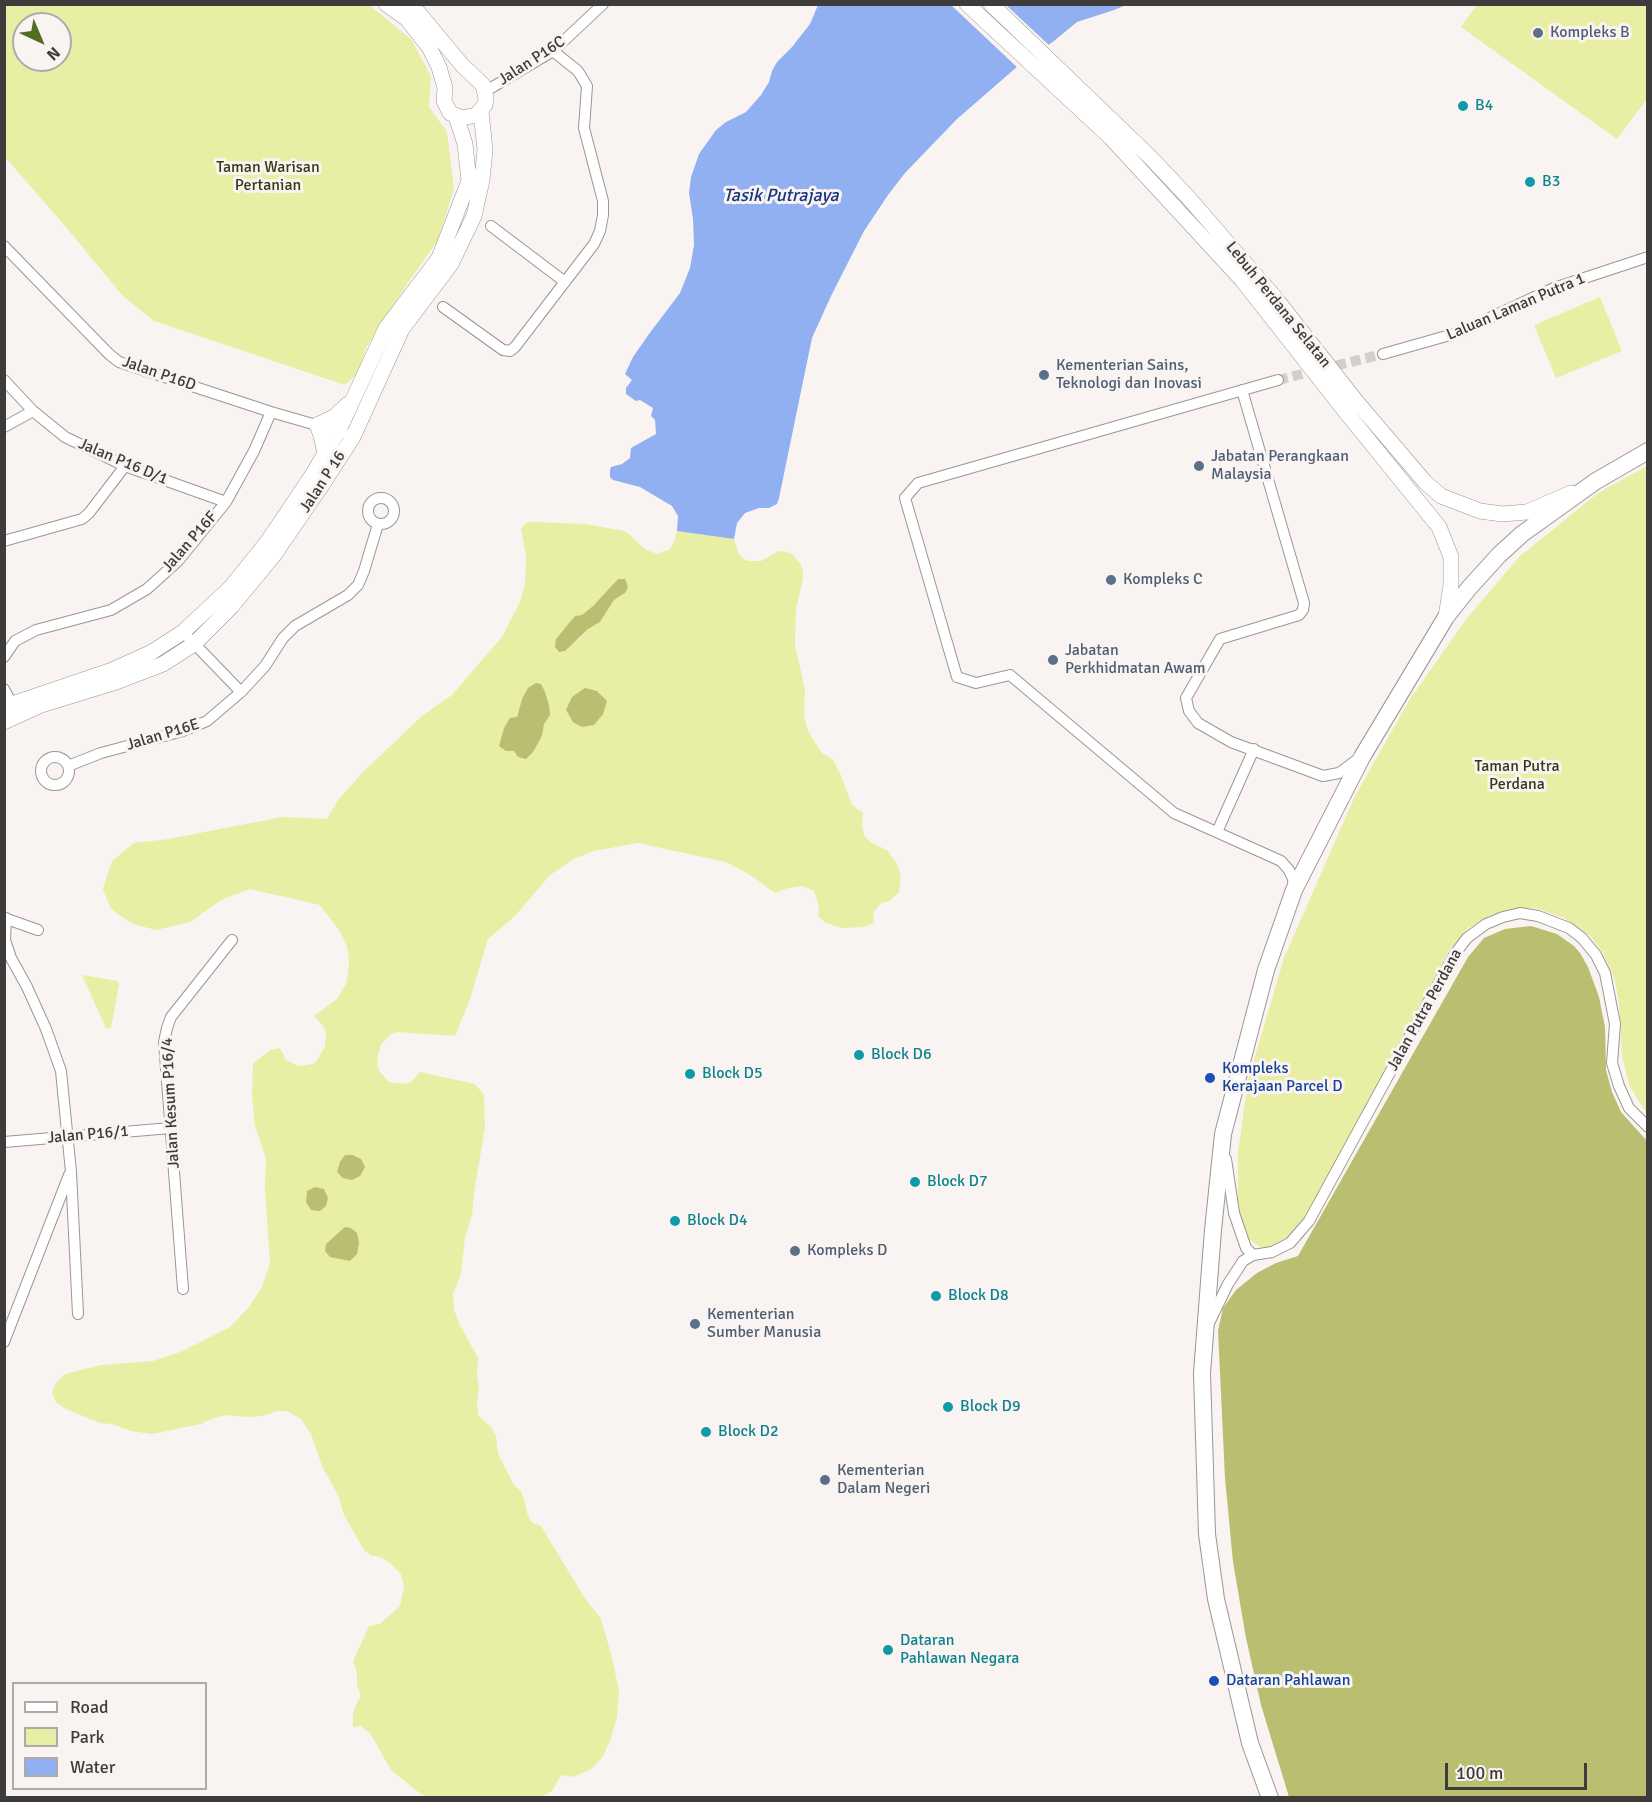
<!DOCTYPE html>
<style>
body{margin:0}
#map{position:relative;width:1652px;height:1802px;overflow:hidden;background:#f9f4f1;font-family:Signika,sans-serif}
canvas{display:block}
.frame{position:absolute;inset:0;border:6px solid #3e3c3a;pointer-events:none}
.legend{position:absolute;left:12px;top:1682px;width:195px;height:108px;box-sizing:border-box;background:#f9f4f1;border:2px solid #aeaaa8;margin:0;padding:8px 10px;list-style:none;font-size:18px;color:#3e3c3a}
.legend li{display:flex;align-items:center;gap:12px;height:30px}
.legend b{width:30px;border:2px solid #aeaaa8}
.north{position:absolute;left:12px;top:12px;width:60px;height:60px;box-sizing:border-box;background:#f9f4f1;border:2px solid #aeaaa8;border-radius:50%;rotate:136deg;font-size:16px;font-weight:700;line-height:24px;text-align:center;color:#3e3c3a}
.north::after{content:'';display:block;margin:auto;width:21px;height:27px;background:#536e21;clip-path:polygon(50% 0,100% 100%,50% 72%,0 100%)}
.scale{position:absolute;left:1445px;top:1763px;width:142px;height:27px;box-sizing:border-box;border:3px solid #3e3c3a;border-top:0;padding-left:8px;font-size:18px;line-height:21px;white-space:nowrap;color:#3e3c3a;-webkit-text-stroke:4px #f9f4f1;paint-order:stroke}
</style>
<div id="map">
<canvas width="1652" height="1802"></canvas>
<div class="frame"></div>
<ul class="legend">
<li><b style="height:8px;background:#fff"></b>Road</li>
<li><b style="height:16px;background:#e8eea3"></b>Park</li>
<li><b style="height:16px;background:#91b0f2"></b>Water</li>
</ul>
<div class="north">N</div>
<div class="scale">100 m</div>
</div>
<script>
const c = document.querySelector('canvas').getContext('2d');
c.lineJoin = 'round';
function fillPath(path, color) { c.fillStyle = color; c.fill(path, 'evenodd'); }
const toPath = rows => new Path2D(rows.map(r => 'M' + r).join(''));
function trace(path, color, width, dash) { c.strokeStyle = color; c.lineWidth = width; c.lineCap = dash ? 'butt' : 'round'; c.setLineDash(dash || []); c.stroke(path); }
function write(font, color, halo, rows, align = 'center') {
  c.font = font + ' Signika,sans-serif'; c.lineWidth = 6; c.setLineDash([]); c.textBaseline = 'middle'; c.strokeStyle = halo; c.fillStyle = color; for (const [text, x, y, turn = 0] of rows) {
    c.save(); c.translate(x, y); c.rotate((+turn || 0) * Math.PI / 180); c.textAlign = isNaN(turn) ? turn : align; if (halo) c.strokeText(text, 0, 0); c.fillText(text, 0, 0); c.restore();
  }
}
const green = toPath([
 [4,5,369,5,411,39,431,76,429,107,447,132,454,189,438,240,407,284,366,348,360,371,345,385,154,321,123,296,65,226,5,157],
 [24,24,60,24,60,60,24,60],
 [1477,5,1647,5,1647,99,1617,139,1461,27],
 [1600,297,1622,351,1556,378,1534,325],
 [1647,466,1647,1114,1629,1085,1622,1056,1619,1004,1615,980,1603,953,1590,936,1564,918,1536,908,1521,908,1490,915,1467,929,1449,950,1319,1200,1285,1244,1270,1247,1260,1247,1249,1239,1238,1211,1238,1153,1248,1080,1284,958,1355,796,1410,699,1468,617,1519,557,1598,493],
 [534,522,585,524,624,531,629,534,646,550,658,554,670,549,674,542,677,531,734,539,739,555,747,561,761,561,779,551,787,552,793,555,801,565,803,571,803,579,796,609,795,645,805,690,804,716,808,731,821,752,833,760,840,773,852,805,863,813,862,824,864,835,870,842,887,850,897,864,901,876,899,892,891,900,880,904,873,913,874,923,864,927,842,928,826,923,818,916,819,906,814,891,803,886,788,888,775,893,752,876,726,862,638,843,594,851,574,859,550,875,514,917,488,939,470,999,455,1036,397,1032,391,1034,381,1044,378,1055,377,1066,380,1072,389,1082,403,1084,411,1082,420,1072,475,1084,484,1095,485,1127,474,1193,472,1215,465,1237,461,1274,453,1294,454,1310,460,1325,478,1358,477,1376,479,1388,477,1401,478,1415,491,1427,496,1436,498,1454,514,1485,521,1491,525,1502,527,1513,532,1523,541,1526,584,1597,601,1619,613,1661,619,1692,617,1717,611,1738,602,1758,591,1769,573,1777,561,1775,552,1791,541,1797,427,1798,417,1791,391,1770,370,1733,361,1726,353,1727,353,1715,355,1706,361,1696,357,1685,357,1673,353,1661,369,1626,380,1624,400,1606,404,1587,401,1574,390,1563,381,1557,372,1556,365,1551,356,1536,344,1515,338,1495,323,1468,311,1434,301,1419,287,1411,277,1411,263,1416,249,1417,227,1415,211,1419,201,1424,152,1434,131,1431,112,1424,100,1423,66,1409,56,1402,52,1393,56,1383,65,1374,101,1365,153,1361,183,1351,230,1327,249,1307,262,1287,270,1264,265,1188,266,1158,255,1126,252,1096,253,1064,270,1050,280,1048,286,1060,298,1066,313,1064,318,1059,325,1046,326,1033,323,1026,314,1016,337,999,347,982,349,962,347,946,339,930,320,905,250,889,221,900,190,922,156,930,133,924,111,909,103,889,112,861,134,843,169,839,282,817,327,819,338,800,362,773,422,716,452,695,502,637,520,602,525,584,526,555,521,528,526,523],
 [618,579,625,593,614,600,600,622,588,629,577,641,569,625,575,617,582,615,593,606],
 [522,699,550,715,544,724,542,737,518,757,514,751,517,717],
 [82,975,118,981,119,984,111,1028,106,1028]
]);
const forest = toPath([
 [618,579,625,579,628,587,625,593,614,600,600,622,588,629,565,651,559,652,555,647,556,639,575,616,582,615,593,606],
 [536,683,541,684,545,692,549,705,550,715,544,724,542,736,533,752,526,759,518,757,514,751,506,751,499,746,504,728,510,718,517,717,522,699,528,688],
 [585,688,597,691,607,701,603,714,594,725,582,727,573,722,566,710,572,697],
 [1531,926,1557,934,1574,946,1580,953,1588,967,1599,997,1605,1027,1606,1070,1612,1092,1621,1112,1647,1141,1647,1797,1289,1797,1261,1705,1246,1638,1233,1562,1225,1478,1218,1331,1223,1308,1236,1290,1257,1273,1276,1263,1298,1256,1468,957,1484,938,1505,929],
 [345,1155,353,1155,361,1159,365,1167,360,1176,352,1180,343,1178,337,1172,340,1162],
 [315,1187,324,1189,328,1198,326,1206,320,1211,311,1210,306,1202,307,1191],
 [345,1227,351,1228,357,1233,359,1243,357,1254,350,1261,330,1257,325,1251,326,1244]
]);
const water = toPath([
 [818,5,1126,5,1114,10,1077,22,1054,41,1018,66,957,119,905,173,888,195,864,231,831,296,812,338,779,498,777,504,769,508,759,508,745,513,737,523,734,539,677,531,678,516,672,506,640,487,613,480,610,477,610,470,611,467,622,464,630,458,631,448,656,434,655,420,651,416,653,408,640,400,636,401,626,394,626,388,632,380,625,374,633,357,649,334,680,293,690,268,694,245,693,219,689,193,691,177,699,154,716,130,726,122,746,112,761,95,769,82,772,71,777,62,792,47,810,24]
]);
const pier = toPath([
 [951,5,1006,5,1051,47,1019,69]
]);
const streetTunnel = toPath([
 [1278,380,1383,354]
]);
const street = toPath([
 [486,91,553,51,603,4],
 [491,226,565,282],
 [4,246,109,354,119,362,271,412,344,433],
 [443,307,503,350,510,351,515,347,594,244,600,231,603,215,603,201,584,128,587,86,578,71,553,51],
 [1383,354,1457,333,1554,288,1648,257],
 [4,380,33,411,65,437,125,466,226,502],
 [1278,380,918,483,905,498,957,677,976,683,1010,675,1174,813,1281,861,1289,870,1293,879,1294,890],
 [1242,390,1304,603,1303,610,1299,615,1220,639,1186,698,1189,711,1198,723,1231,742,1323,776,1339,773,1358,759],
 [4,427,33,411],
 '368 511a13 13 0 1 1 26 0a13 13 0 1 1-26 0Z',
 [4,541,82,519,89,513,125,466],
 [183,632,241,692],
 [4,657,15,641,36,630,111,610,147,589,178,561,226,502,254,451,271,412],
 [4,689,12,704],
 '41 771a14 14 0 1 1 28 0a14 14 0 1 1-28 0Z',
 [68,766,101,753,183,731,207,721,241,692,265,666,283,638,295,626,348,595,358,585,364,571,378,524],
 [1217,832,1254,749],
 [4,918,38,930],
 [6,918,5,940,11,958,27,987,46,1029,61,1071,71,1172,78,1314],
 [4,1142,171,1128],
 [1226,1159,1234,1213,1246,1248,1253,1255],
 [183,1289,164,1042,167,1028,171,1017,232,940],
 [1209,1323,1228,1284,1243,1261,1253,1255,1272,1252,1290,1243,1309,1221,1454,955,1467,938,1486,924,1503,917,1520,913,1538,916,1569,928,1582,938,1596,955,1605,973,1615,1024,1612,1063,1619,1086,1629,1108,1648,1127],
 [4,1342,69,1175]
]);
const secondary = toPath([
 [386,4,407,19,429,47,439,67,445,88,444,101,450,113,462,118,476,115,485,105,486,98,483,85,462,65,418,12,408,4],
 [967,4,1111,138,1242,280,1345,411,1439,527,1451,557,1451,585,1446,617],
 [991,4,1149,156,1187,196,1277,300,1356,401,1425,482,1441,496,1480,511,1502,514,1527,512,1571,493],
 [325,454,321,435,317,425,334,417,348,404],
 [4,708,12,704,112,670,152,652,183,632,231,587,268,541,311,477,339,430,386,328,439,258,469,181,465,144,456,116],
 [4,722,41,705,116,682,163,664,194,644,232,606,274,555,322,485,353,437,402,329,451,264,474,216,482,180,485,150,481,111]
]);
const primary = toPath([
 [1270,1798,1250,1743,1216,1599,1207,1534,1202,1373,1213,1230,1223,1134,1266,970,1294,890,1362,757,1446,617,1469,588,1499,555,1522,534,1596,481,1648,451]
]);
const markers = [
 [1538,33,6,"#5c6f8a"],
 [1463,106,6,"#0f9aa8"],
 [1530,182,6,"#0f9aa8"],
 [1044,375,6,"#5c6f8a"],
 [1199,466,6,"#5c6f8a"],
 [1111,580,6,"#5c6f8a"],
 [1053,660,6,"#5c6f8a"],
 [859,1055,6,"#0f9aa8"],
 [690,1074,6,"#0f9aa8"],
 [1210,1078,6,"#1a4fb4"],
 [915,1182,6,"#0f9aa8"],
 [675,1221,6,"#0f9aa8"],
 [795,1251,6,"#5c6f8a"],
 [936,1296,6,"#0f9aa8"],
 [695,1324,6,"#5c6f8a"],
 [948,1407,6,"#0f9aa8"],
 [706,1432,6,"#0f9aa8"],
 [825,1480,6,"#5c6f8a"],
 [888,1650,6,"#0f9aa8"],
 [1214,1681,6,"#1a4fb4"]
];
const serviceNames = [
 ["Kompleks B",1550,33],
 ["Kementerian Sains,",1056,366],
 ["Teknologi dan Inovasi",1056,384],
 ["Jabatan Perangkaan",1211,457],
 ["Malaysia",1211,475],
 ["Kompleks C",1123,580],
 ["Jabatan",1065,651],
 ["Perkhidmatan Awam",1065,669],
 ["Kompleks D",807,1251],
 ["Kementerian",707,1315],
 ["Sumber Manusia",707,1333],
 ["Kementerian",837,1471],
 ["Dalam Negeri",837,1489]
];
const streetNames = [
 ["Jalan P16C",532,61,-33],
 ["Lebuh Perdana Selatan",1278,305,51],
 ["Laluan Laman Putra 1",1516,307,-23],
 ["Jalan P16D",159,374,19],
 ["Jalan P16 D/1",123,462,23],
 ["Jalan P 16",323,482,-57],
 ["Jalan P16F",190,542,-49],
 ["Jalan P16E",163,735,-17],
 ["Jalan Putra Perdana",1425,1010,-61],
 ["Jalan Kesum P16/4",171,1103,-93],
 ["Jalan P16/1",88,1135,-5]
];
const cultureNames = [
 ["B4",1475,106],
 ["B3",1542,182],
 ["Block D6",871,1055],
 ["Block D5",702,1074],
 ["Block D7",927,1182],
 ["Block D4",687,1221],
 ["Block D8",948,1296],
 ["Block D9",960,1407],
 ["Block D2",718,1432],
 ["Dataran",900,1641],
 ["Pahlawan Negara",900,1659]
];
const parkNames = [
 ["Taman Warisan",268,168],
 ["Pertanian",268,186],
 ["Taman Putra",1517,767],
 ["Perdana",1517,785]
];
const transitNames = [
 ["Kompleks",1222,1069],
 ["Kerajaan Parcel D",1222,1087],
 ["Dataran Pahlawan",1226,1681]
];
const waterNames = [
 ["Tasik Putrajaya",781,196]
];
fillPath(green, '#e8eea3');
fillPath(forest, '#b9be70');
fillPath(water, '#91b0f2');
fillPath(pier, '#f9f4f1');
trace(streetTunnel, '#d4cfcc', 10, [10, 5]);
trace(street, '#9b9693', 12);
trace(secondary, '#9b9693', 16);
trace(primary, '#9b9693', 18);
trace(street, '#fff', 10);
trace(secondary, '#fff', 15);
trace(primary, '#fff', 16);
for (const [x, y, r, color] of markers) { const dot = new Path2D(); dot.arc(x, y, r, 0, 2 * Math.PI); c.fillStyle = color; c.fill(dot); trace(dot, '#f9f4f1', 2); }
write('16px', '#4e5e75', '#f9f4f1', serviceNames, 'left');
write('16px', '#3e3c3a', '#f9f4f1', streetNames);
write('16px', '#0d838f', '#f9f4f1', cultureNames, 'left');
write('16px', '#363816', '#f9f4f1', parkNames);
write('16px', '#164399', '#f9f4f1', transitNames, 'left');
write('italic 18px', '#193681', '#f9f4f1', waterNames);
</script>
